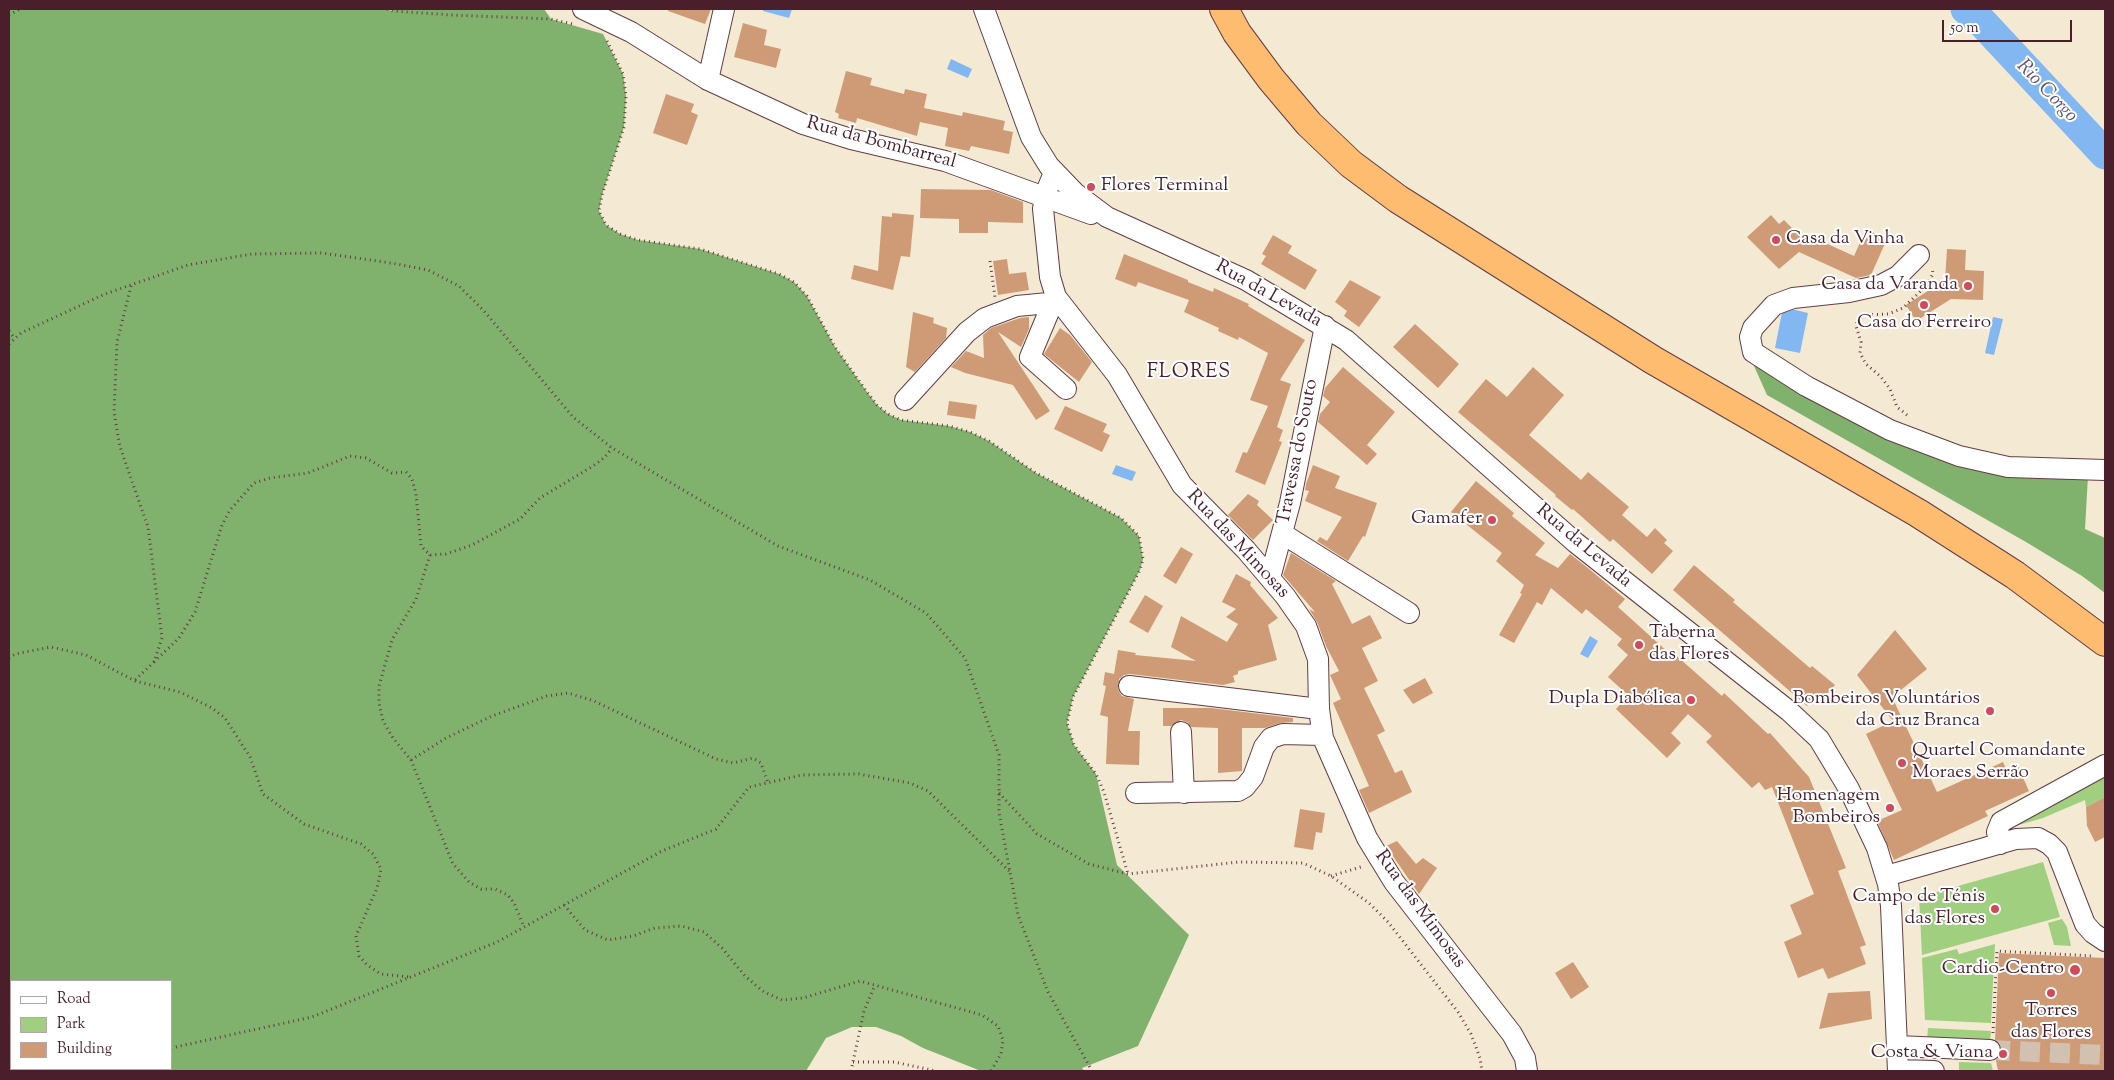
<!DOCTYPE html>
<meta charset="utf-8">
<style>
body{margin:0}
#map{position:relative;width:2114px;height:1080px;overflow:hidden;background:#f4e9d3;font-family:"Sorts Mill Goudy",serif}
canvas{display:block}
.frame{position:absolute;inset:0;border:10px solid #4a1f2b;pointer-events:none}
.legend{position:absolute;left:10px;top:980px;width:162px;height:90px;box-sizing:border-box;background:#fff;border:1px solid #b7a5aa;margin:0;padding:6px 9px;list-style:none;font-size:15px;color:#4a1f2b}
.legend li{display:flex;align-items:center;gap:10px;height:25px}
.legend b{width:25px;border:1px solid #b7a5aa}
.scale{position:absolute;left:1942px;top:20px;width:130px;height:22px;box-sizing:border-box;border:2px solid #4a1f2b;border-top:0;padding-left:6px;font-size:15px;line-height:18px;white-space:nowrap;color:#4a1f2b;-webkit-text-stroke:4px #fff;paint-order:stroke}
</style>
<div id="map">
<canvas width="2114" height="1080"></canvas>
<div class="frame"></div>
<ul class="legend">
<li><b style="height:6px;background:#fff"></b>Road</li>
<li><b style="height:14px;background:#a0d07f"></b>Park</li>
<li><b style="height:14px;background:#cf9b76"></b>Building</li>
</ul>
<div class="scale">50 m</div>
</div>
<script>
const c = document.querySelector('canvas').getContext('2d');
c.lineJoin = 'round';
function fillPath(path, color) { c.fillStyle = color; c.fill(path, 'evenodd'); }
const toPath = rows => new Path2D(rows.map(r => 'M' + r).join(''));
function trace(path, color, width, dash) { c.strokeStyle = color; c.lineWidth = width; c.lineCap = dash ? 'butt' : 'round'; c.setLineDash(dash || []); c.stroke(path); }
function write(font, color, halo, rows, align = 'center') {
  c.font = font + ' "Sorts Mill Goudy",serif'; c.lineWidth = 4; c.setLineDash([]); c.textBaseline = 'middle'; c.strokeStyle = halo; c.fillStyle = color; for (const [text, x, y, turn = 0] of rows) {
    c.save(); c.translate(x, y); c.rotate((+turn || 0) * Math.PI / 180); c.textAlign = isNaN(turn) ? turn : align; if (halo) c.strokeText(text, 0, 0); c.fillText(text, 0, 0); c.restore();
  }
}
const green = toPath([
 [2105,773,2105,797,2086,807,2085,800,2043,818,2012,827,2009,831,2008,826],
 [2043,862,2060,917,1922,955,1919,897],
 [2062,919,2067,927,2071,946,2054,945,2048,923],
 [1995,944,1991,1023,1925,1020,1922,958,1957,949,1959,954],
 [1928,1028,1991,1031,1990,1042,1927,1039],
 [1959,1062,1991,1063,1993,1071,1959,1071]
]);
const forest = toPath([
 [9,9,387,9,392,11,392,9,544,9,551,19,603,34,623,74,626,96,624,127,602,195,599,211,606,225,620,234,638,240,700,249,779,274,794,282,807,296,835,347,867,392,877,405,888,414,901,420,949,426,970,432,989,441,1036,473,1121,518,1139,536,1143,559,1140,570,1073,697,1067,723,1074,745,1096,774,1117,865,1189,935,1138,1046,1082,1068,1084,1071,981,1071,923,1048,901,1036,876,1027,852,1027,826,1038,806,1071,9,1071],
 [11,981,171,981,171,1069,11,1069],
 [1774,353,1833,391,1883,420,1949,445,2088,476,2085,529,2105,538,2105,593,2082,576,2026,542,1767,395,1750,357]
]);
const water = toPath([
 [763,9,792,9,789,18,763,11],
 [951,59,972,69,968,78,947,69],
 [1783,307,1808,313,1800,353,1775,348],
 [1993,317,2003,319,1994,355,1985,353],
 [1116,465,1136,472,1132,481,1112,474],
 [1590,636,1598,641,1588,658,1580,654]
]);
const river = toPath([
 [1966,9,1979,19,2105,154]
]);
const building = toPath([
 [668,9,711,9,705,24,668,11],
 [743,23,767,30,764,45,781,49,776,68,734,57],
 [846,71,872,78,870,85,904,94,905,89,927,94,924,108,962,116,963,112,1005,121,1003,130,1013,132,1009,154,971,146,969,151,945,146,948,128,920,122,917,136,857,118,856,123,838,118,839,114,835,112],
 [666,94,694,104,691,112,698,115,687,145,653,133],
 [921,189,991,190,1023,202,1023,223,988,222,988,233,959,233,959,219,920,218],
 [892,213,914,215,910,257,901,256,893,290,851,279,854,265,878,271,882,216,892,217],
 [1771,215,1779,224,1784,220,1807,243,1810,236,1854,256,1866,229,1887,239,1871,275,1856,278,1799,252,1779,269,1747,237],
 [1273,235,1292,246,1288,253,1317,270,1305,290,1261,264,1266,256,1262,254],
 [1947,249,1966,250,1965,270,1984,271,1983,300,1951,299,1916,321,1906,305,1945,280],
 [1124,254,1188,280,1188,282,1213,292,1214,288,1249,304,1248,306,1305,340,1280,380,1291,384,1277,427,1283,430,1279,441,1282,442,1265,485,1235,472,1243,452,1247,453,1268,406,1250,400,1268,353,1239,337,1238,340,1218,331,1219,328,1184,312,1189,300,1138,282,1136,287,1115,279],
 [1007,259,1009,274,1026,272,1029,290,998,295,993,261],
 [1350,280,1381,297,1359,327,1344,316,1347,311,1335,302],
 [913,312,934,318,933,323,947,328,946,338,915,372,906,367],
 [1029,317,1029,329,1021,347,998,332,1050,411,1036,420,1013,385,965,373,951,367,966,351,984,358,983,335,991,328,1020,318],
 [1415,324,1459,364,1438,388,1393,347],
 [1060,328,1070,335,1092,362,1079,382,1044,354],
 [1343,367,1395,412,1367,445,1377,454,1367,465,1318,422,1320,414,1330,402,1323,396,1325,388],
 [1533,367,1564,395,1529,435,1581,480,1588,472,1629,507,1622,515,1647,537,1655,528,1667,540,1664,543,1673,551,1652,574,1613,539,1610,542,1573,509,1572,510,1555,496,1556,495,1458,412,1486,379,1507,397],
 [949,401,977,405,975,419,947,415],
 [1065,406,1107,424,1103,432,1110,435,1102,452,1054,429],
 [1313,465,1340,476,1335,488,1377,503,1365,537,1363,536,1348,561,1317,541,1320,537,1327,541,1342,517,1305,501,1309,491,1305,490,1306,484],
 [1476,481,1514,513,1512,516,1545,543,1535,555,1558,568,1570,554,1588,568,1625,599,1618,607,1669,653,1671,651,1722,696,1724,693,1768,734,1770,733,1809,777,1846,868,1838,871,1866,945,1860,947,1866,964,1828,979,1823,968,1798,978,1784,942,1802,934,1790,905,1814,894,1772,787,1765,790,1759,782,1752,788,1706,742,1712,736,1688,714,1671,733,1681,743,1667,758,1616,709,1628,695,1608,677,1628,655,1617,645,1622,639,1586,609,1582,614,1551,588,1542,605,1537,602,1514,643,1499,635,1522,594,1520,593,1524,585,1496,561,1502,553,1451,512],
 [1248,494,1259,501,1257,505,1273,520,1253,540,1228,515],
 [1181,547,1193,554,1176,584,1163,576],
 [1291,553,1336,581,1332,584,1352,624,1370,615,1382,638,1362,648,1378,681,1364,688,1385,731,1377,735,1395,773,1402,770,1412,792,1369,813,1359,790,1369,786,1333,703,1341,699,1330,675,1339,671,1326,646,1317,622,1309,609,1315,612,1283,575],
 [1694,565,1735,600,1733,602,1810,668,1812,666,1835,685,1819,703,1813,698,1807,706,1673,590],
 [1236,574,1251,582,1250,585,1278,618,1268,625,1277,660,1238,671,1238,674,1233,676,1235,682,1223,685,1130,674,1124,675,1119,679,1118,690,1122,696,1134,699,1128,731,1140,731,1139,765,1106,764,1108,717,1100,715,1106,686,1103,685,1105,672,1114,674,1118,650,1136,653,1135,655,1196,661,1171,647,1181,616,1227,642,1238,624,1226,617,1236,609,1222,602],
 [1145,595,1163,606,1148,633,1129,622],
 [1895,630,1927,669,1892,697,1937,792,2003,762,2006,769,2017,764,2029,791,1985,811,1988,816,1894,860,1877,821,1902,810,1866,734,1893,721,1857,675],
 [1425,678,1433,693,1413,704,1403,690],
 [1163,708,1211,708,1293,718,1293,722,1280,723,1265,728,1242,728,1242,771,1218,773,1218,728,1191,727,1187,722,1181,720,1171,726,1163,726],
 [2105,797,2105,837,2095,842,2087,826,2086,807],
 [1300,809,1325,813,1322,833,1316,832,1313,850,1294,847],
 [1397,841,1416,864,1423,858,1437,868,1419,894,1386,846],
 [1999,953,2105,958,2105,1071,1998,1071,1996,1060,2002,1050,2000,1044,1995,1040],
 [1573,962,1589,987,1571,999,1555,973],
 [1870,991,1872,1019,1819,1029,1828,993]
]);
const minorTunnel = toPath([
 [1990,1050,2105,1055]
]);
const path = toPath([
 [387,9,393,11,452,15,551,19,572,24],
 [9,15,20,9],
 [607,41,623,74,626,96,624,127,602,195,599,211,606,225,620,234,638,240,700,249,779,274,794,282,807,296,835,347,867,392,877,405,888,414,901,420,949,426,970,432,989,441,1036,473,1121,518,1139,536,1143,559,1140,570,1073,697,1067,723,1074,745,1096,774,1104,792,1128,874],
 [990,261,995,297],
 [131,286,117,342,114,412,120,447,148,527,162,638,154,662,135,680],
 [9,331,15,339],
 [9,344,21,333,105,294,188,265,252,254,322,253,391,263,428,270,459,286,484,311,573,417,612,448,778,546,870,580,926,613,965,658,999,755,999,813,1018,915,1048,992,1092,1071],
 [1907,415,1897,407,1890,389,1881,377,1866,364,1860,353,1861,342,1856,326,1858,319,1863,315,1888,314,1903,308,1926,286,1933,274,1932,267],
 [430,555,416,599,392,640,379,686,379,703,383,721,393,738,411,760,453,864,469,882,481,889,495,889,508,895,514,903,524,927],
 [9,658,15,654,51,647,86,655,135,681,180,692,212,708,225,718,250,757,263,794,304,824,361,844,373,854,381,869,377,888,356,936,359,956,367,965,381,974,410,977],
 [154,662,179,638,195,612,222,525,230,510,254,483,270,478,308,473,350,456,366,458,392,473,406,472,412,479,416,494,421,546,430,555,446,554,472,545,520,519,540,498,593,466,605,457,612,448],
 [411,760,446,738,492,716,547,696,568,693,594,701,716,759,733,763,753,758,761,763,768,783],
 [999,793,1037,834,1089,864,1128,874,1239,862,1303,863,1331,876,1369,903,1388,922,1458,1012,1471,1034,1480,1058,1482,1071],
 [1331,876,1364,866],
 [564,905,585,930,608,940,633,936,655,928,681,926,704,932,722,948,745,976,764,992,782,1000,803,998,860,981,982,1015,998,1026,1003,1040,1001,1054,991,1071],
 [1993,1033,1997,951,2093,956],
 [9,1036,11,1037],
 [171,1048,312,1017,497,942,662,851,716,829,749,787,802,775,859,774,910,783,928,791,1009,871],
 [853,1062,894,1062,936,1071],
 [70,1069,72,1071],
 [851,1071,864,1011,875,985]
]);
const minor = toPath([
 [583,9,631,32,708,80,803,124,851,139,945,161,1091,214],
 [984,9,1031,137,1049,166,1075,193,1107,217,1246,280,1346,340,1576,543,1789,711,1819,739,1849,789,1877,848,1888,884,1891,906,1898,1071],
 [708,80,724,9],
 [1054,173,1046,192,1043,209,1050,277,1056,297,1117,375,1182,485,1246,550,1285,596,1306,626,1318,659,1319,709,1323,738,1367,838,1394,882,1512,1034,1525,1058,1527,1071],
 [1919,255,1898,276,1881,285,1849,292,1793,298,1774,305,1753,328,1750,337,1753,352,1806,386,1890,430,1959,456,2008,467,2105,470],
 [1053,302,1030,357,1066,389],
 [905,400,967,332,985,318,1017,306,1059,302],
 [1283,534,1409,613],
 [1270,578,1290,503,1325,326],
 [1129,686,1319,709],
 [1181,732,1184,793],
 [1136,793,1238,791,1245,787,1253,777,1264,747,1271,738,1283,734,1322,735],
 [2000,844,1997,832,2001,822,2105,765],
 [1886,876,2016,839,2038,838,2049,844,2057,852,2085,924,2093,933,2105,941],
 [1897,1046,1990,1050],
 [1898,1070,1934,1071]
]);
const highway = toPath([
 [1224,9,1237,33,1271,79,1309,124,1351,164,1398,199,1653,360,1918,513,2015,575,2105,642]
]);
const markers = [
 [1091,187,5,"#d1495b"],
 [1776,240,5,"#d1495b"],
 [1968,286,5,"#d1495b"],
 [1924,305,5,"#d1495b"],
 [1492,520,5,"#d1495b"],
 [1639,645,5,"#d1495b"],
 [1691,700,5,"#d1495b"],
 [1990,711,5,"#d1495b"],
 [1902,763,5,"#d1495b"],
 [1890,808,5,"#d1495b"],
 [1995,909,5,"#d1495b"],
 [2075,970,6,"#d1495b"],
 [2051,993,5,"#d1495b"],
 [2003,1054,5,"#d1495b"]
];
const streetNames = [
 ["Rua da Bombarreal",881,144,15],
 ["Rua da Levada",1268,295,29],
 ["Travessa do Souto",1299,452,-79],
 ["Rua das Mimosas",1237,545,47],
 ["Rua da Levada",1583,547,40],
 ["Rua das Mimosas",1419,910,54]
];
const poiNames = [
 ["Flores Terminal",1101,187,"left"],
 ["Casa da Vinha",1786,240,"left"],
 ["Casa da Varanda",1958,286],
 ["Casa do Ferreiro",1924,324,"center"],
 ["Gamafer",1482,520],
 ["Taberna",1649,634,"left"],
 ["das Flores",1649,656,"left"],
 ["Dupla Diabólica",1681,700],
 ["Bombeiros Voluntários",1980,700],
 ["da Cruz Branca",1980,722],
 ["Quartel Comandante",1912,752,"left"],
 ["Moraes Serrão",1912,774,"left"],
 ["Homenagem",1880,797],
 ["Bombeiros",1880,819],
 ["Campo de Ténis",1985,898],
 ["das Flores",1985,920],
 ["Cardio-Centro",2064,970],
 ["Torres",2051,1012,"center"],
 ["das Flores",2051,1034,"center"],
 ["Costa & Viana",1993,1054]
];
const waterNames = [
 ["Rio Corgo",2046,92,46]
];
const neighbourhoodNames = [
 ["FLORES",1189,374]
];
fillPath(green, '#a0d07f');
fillPath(forest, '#80b26e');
fillPath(water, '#83b7f1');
trace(river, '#83b7f1', 31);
fillPath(building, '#cf9b76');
trace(minorTunnel, '#d2c1b1', 20, [20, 10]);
trace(minor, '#643d44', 22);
trace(highway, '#643d44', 30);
trace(path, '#643d44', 3, [1, 4]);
trace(minor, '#fff', 20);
trace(highway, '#fdbc6f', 28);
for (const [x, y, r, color] of markers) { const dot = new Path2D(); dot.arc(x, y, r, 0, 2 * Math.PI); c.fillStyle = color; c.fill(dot); trace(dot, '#fff', 2); }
write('19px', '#4a1f2b', '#fff', streetNames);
write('19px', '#4a1f2b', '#fff', poiNames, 'right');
write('italic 20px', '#5e5470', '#fff', waterNames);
c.letterSpacing = '1px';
write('20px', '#4a1f2b', '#fff', neighbourhoodNames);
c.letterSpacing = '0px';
</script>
